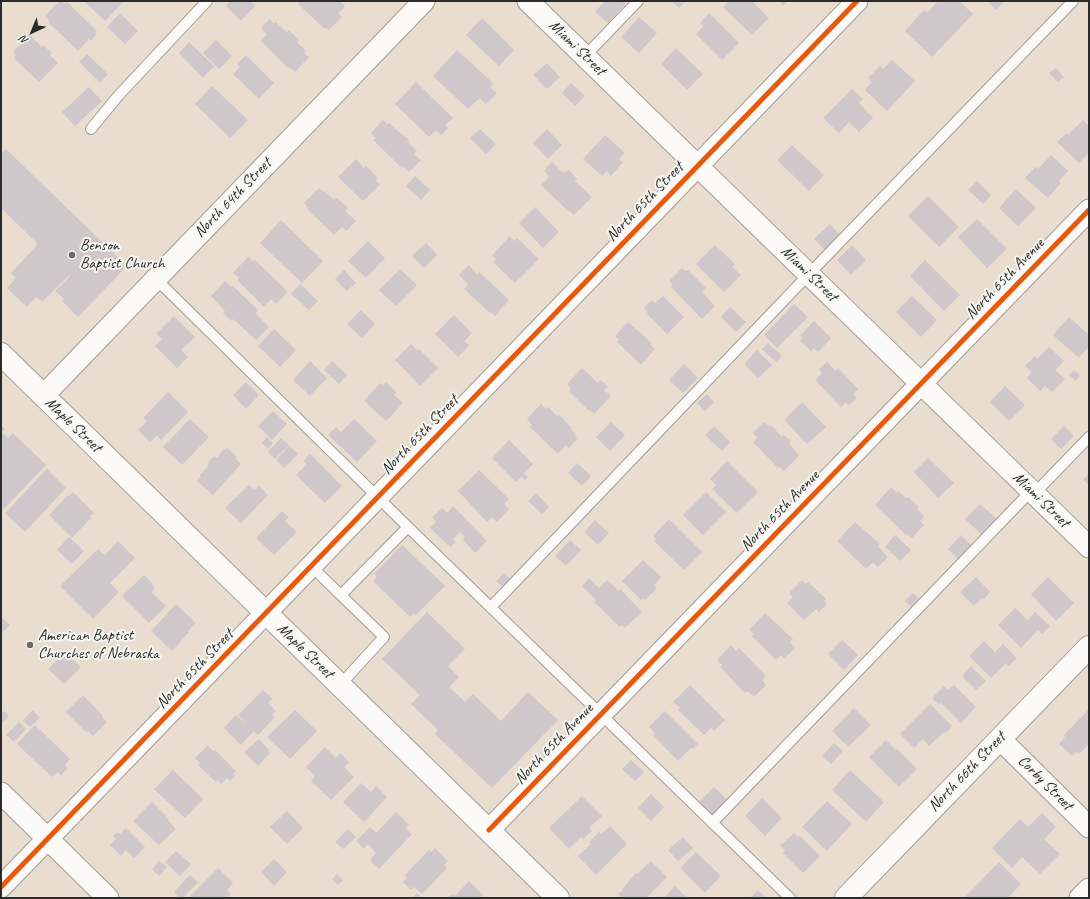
<!DOCTYPE html>
<style>
body{margin:0}
#map{position:relative;width:1090px;height:899px;overflow:hidden;background:#e8ddce;font-family:Caveat,sans-serif}
canvas{display:block}
.frame{position:absolute;inset:0;border:2px solid #2b2b2b;pointer-events:none}
.north{position:absolute;left:12px;top:12px;width:40px;height:40px;-webkit-text-stroke:3px #f6f6f2;paint-order:stroke;rotate:224deg;font-size:11px;font-weight:700;line-height:16px;text-align:center;color:#2b2b2b}
.north::after{content:'';display:block;margin:auto;width:14px;height:18px;background:#2b2b2b;clip-path:polygon(50% 0,100% 100%,50% 72%,0 100%)}
</style>
<div id="map">
<canvas width="1090" height="899"></canvas>
<div class="frame"></div>
<div class="north">N</div>
</div>
<script>
const c = document.querySelector('canvas').getContext('2d');
c.lineJoin = 'round';
function fillPath(path, color) { c.fillStyle = color; c.fill(path, 'evenodd'); }
const toPath = rows => new Path2D(rows.map(r => 'M' + r).join(''));
function trace(path, color, width, dash) { c.strokeStyle = color; c.lineWidth = width; c.lineCap = dash ? 'butt' : 'round'; c.setLineDash(dash || []); c.stroke(path); }
function write(font, color, halo, rows, align = 'center') {
  c.font = font + ' Caveat,sans-serif'; c.lineWidth = 4; c.setLineDash([]); c.textBaseline = 'middle'; c.strokeStyle = halo; c.fillStyle = color; for (const [text, x, y, turn = 0] of rows) {
    c.save(); c.translate(x, y); c.rotate((+turn || 0) * Math.PI / 180); c.textAlign = isNaN(turn) ? turn : align; if (halo) c.strokeText(text, 0, 0); c.fillText(text, 0, 0); c.restore();
  }
}
const building = toPath([
 [59,1,62,1,65,4,67,2,97,31,95,33,96,35,91,41,89,39,78,51,48,22,50,21,45,16],
 [84,1,124,1,105,21],
 [230,1,250,1,255,6,241,21,226,6],
 [301,1,340,1,345,6,338,14,342,17,329,30,326,28,325,29,298,4],
 [605,1,628,1,608,23,595,12],
 [671,1,686,1,679,8],
 [729,1,752,1,769,18,752,35,723,7],
 [778,1,787,1,783,6],
 [938,1,959,1,973,14,932,57,905,31,924,10,927,13],
 [985,1,1005,1,996,10,988,2,987,3],
 [120,13,138,31,125,44,107,27],
 [709,13,739,43,722,60,696,34,703,26,700,23],
 [639,17,657,33,639,53,621,37],
 [482,18,514,50,499,66,466,35],
 [270,19,274,24,276,22,287,33,289,30,299,40,297,42,306,51,304,53,309,57,295,72,289,67,288,68,261,41,267,34,261,28],
 [30,35,42,47,43,45,52,53,50,55,58,63,39,82,14,58,16,55,13,52],
 [216,40,232,56,219,69,203,53],
 [189,42,214,66,203,78,179,53],
 [676,48,703,74,687,90,661,64],
 [457,50,494,84,490,87,497,93,486,104,480,98,468,109,433,76],
 [87,54,108,74,100,83,79,62],
 [246,55,274,83,259,99,233,74,240,67,237,64],
 [892,60,915,81,887,111,865,90,872,82,868,78,880,66,883,69],
 [547,63,560,77,547,89,533,75],
 [1056,68,1064,77,1058,82,1049,73],
 [416,82,453,118,445,125,448,128,441,135,436,130,429,137,395,104],
 [571,83,585,96,575,106,562,93],
 [212,86,248,120,230,138,195,104],
 [89,87,102,101,75,126,62,112],
 [852,89,863,99,859,103,873,118,859,132,849,122,839,133,823,118],
 [383,120,387,124,389,123,401,134,402,134,409,140,407,141,417,151,414,154,421,160,409,172,404,167,402,168,373,140,376,138,371,133],
 [1083,120,1089,126,1089,153,1079,163,1057,142,1067,133,1068,135],
 [480,129,496,144,486,154,470,138],
 [547,129,562,145,548,159,533,143],
 [605,135,625,153,619,159,623,162,611,176,607,171,602,176,583,159],
 [792,145,824,175,809,191,777,160],
 [6,149,127,266,78,317,62,301,64,299,55,291,70,276,69,275,42,302,36,297,27,307,7,288,16,278,11,273,38,244,1,208,1,154],
 [1051,155,1068,171,1059,181,1061,183,1048,198,1025,178,1035,167,1038,169],
 [356,159,364,168,366,166,378,178,376,180,380,185,363,201,338,177],
 [552,162,563,173,569,170,577,179,575,181,592,197,574,215,569,210,568,211,541,185,549,177,544,170],
 [415,176,430,190,421,200,406,186],
 [977,181,991,195,983,204,968,190],
 [319,188,324,192,325,191,334,200,337,198,348,208,345,211,356,221,346,231,342,227,334,235,307,209,308,208,304,203],
 [1016,189,1036,208,1018,226,999,208],
 [928,196,959,227,939,247,908,216],
 [535,207,559,232,543,248,519,223],
 [977,219,1007,249,987,268,958,237],
 [281,220,323,261,302,283,260,243],
 [830,224,841,236,826,251,814,239],
 [510,236,514,241,517,238,539,259,515,283,493,262,496,259,492,255],
 [368,241,385,258,366,278,348,261],
 [426,243,437,255,424,268,412,256],
 [715,245,735,264,732,267,741,275,724,292,696,264],
 [852,245,866,260,851,275,837,260],
 [248,257,254,262,255,260,288,292,276,304,271,299,264,307,237,280,239,278,233,273],
 [925,260,960,295,944,311,910,276],
 [469,265,477,274,479,272,509,300,495,316,491,312,490,313,464,289,468,284,459,275],
 [682,268,686,271,688,270,706,288,702,292,715,306,702,319,671,287,673,285,669,281],
 [400,269,417,285,396,306,379,290],
 [344,270,356,283,347,291,335,279],
 [225,281,232,287,233,286,258,310,255,313,269,327,256,340,233,319,231,321,223,313,225,311,211,296],
 [300,284,318,301,309,310,291,294],
 [663,296,684,317,667,334,647,314,648,312,644,308,652,300,655,303],
 [912,296,937,320,921,337,896,312],
 [794,304,808,317,777,348,764,335],
 [730,307,746,322,736,332,721,317],
 [361,310,375,324,362,338,347,324],
 [454,315,472,333,464,341,469,345,458,357,435,334],
 [174,316,195,337,181,350,188,357,177,368,155,346,162,339,156,334],
 [1069,317,1089,335,1089,346,1079,358,1053,335],
 [814,321,831,338,818,352,814,348,811,351,800,341,803,338,800,336],
 [628,322,652,343,650,344,655,349,641,365,617,342,619,340,615,336],
 [274,329,296,350,280,367,258,346],
 [768,343,782,356,776,362,762,349],
 [411,344,417,350,419,349,438,368,420,386,395,360],
 [1049,347,1064,361,1055,370,1065,379,1052,392,1045,386,1040,391,1027,378,1032,372,1025,366,1035,356,1037,359],
 [757,350,772,365,758,378,744,364],
 [310,361,327,378,310,396,293,380],
 [332,361,347,375,339,384,324,370],
 [827,362,836,371,838,368,858,389,853,394,857,398,849,405,846,402,841,407,815,380,822,373,819,369],
 [684,364,698,378,683,393,669,380],
 [582,368,598,383,601,380,608,387,604,390,611,396,594,414,590,410,589,411,569,391,571,388,567,384],
 [1074,370,1080,375,1076,381,1069,375],
 [246,382,259,395,246,409,233,395],
 [386,382,396,392,394,395,403,403,386,421,364,401,380,383,383,386],
 [1005,386,1025,405,1009,421,990,402],
 [168,392,188,412,161,440,157,436,150,442,138,430,147,421,143,418],
 [707,394,714,402,705,411,697,403],
 [802,402,826,427,807,444,784,420],
 [541,404,546,409,548,407,557,416,559,415,572,428,571,429,576,435,575,436,577,439,569,448,566,445,558,454,530,427,532,425,527,419],
 [273,411,287,424,272,440,258,426],
 [190,419,209,437,182,465,163,447],
 [354,419,377,441,357,462,328,435,336,427,341,432],
 [611,422,625,435,610,451,596,437],
 [764,422,770,427,771,425,782,437,784,435,791,441,789,443,799,456,784,471,779,466,778,468,753,442,758,438,753,433],
 [1,424,5,429,2,432,8,438,13,433,46,465,1,512],
 [714,426,730,442,722,451,705,435],
 [1064,426,1074,436,1061,449,1051,439],
 [267,437,273,443,268,449,262,443],
 [281,438,289,445,275,459,268,452],
 [509,440,533,464,524,474,528,477,525,480,521,477,516,482,492,458],
 [289,446,298,454,284,468,276,460],
 [227,448,237,457,236,459,241,464,213,495,197,481,201,477,200,475,209,465,207,464,214,456,217,458,224,449,225,450],
 [310,454,342,486,325,503,296,475,307,464,303,461],
 [928,458,954,483,938,498,914,472],
 [727,461,758,492,737,513,712,489,716,485,710,479],
 [577,463,591,476,582,486,568,473],
 [47,469,66,488,25,532,5,513],
 [479,470,509,499,504,504,509,509,497,522,492,517,487,522,458,491],
 [1089,473,1089,485,1083,480],
 [249,485,254,490,259,486,268,495,241,523,225,508],
 [891,487,897,493,898,491,906,498,908,497,919,507,917,509,924,516,920,521,924,525,912,538,907,534,906,535,875,505],
 [73,492,94,513,90,516,91,518,72,538,49,515,68,495,69,496],
 [706,492,726,512,703,535,683,515],
 [536,493,549,507,542,514,528,501],
 [980,504,997,519,982,535,965,519],
 [453,506,487,541,475,553,463,540,465,537,460,532,453,539,456,542,450,547,430,528,436,522,432,517,442,508,447,513],
 [282,511,289,517,285,521,297,532,274,555,256,538],
 [669,519,702,552,684,570,654,541,656,539,653,536],
 [595,520,609,533,598,545,584,532],
 [855,522,880,544,878,546,888,557,878,567,873,562,866,569,837,541],
 [895,535,911,550,900,561,885,547],
 [961,535,973,547,959,560,948,549],
 [69,537,84,551,72,564,57,550],
 [570,540,581,550,566,566,555,556],
 [118,541,135,558,110,583,119,592,93,619,60,586,98,549,105,555],
 [402,545,445,586,416,615,414,613,410,617,373,581,377,576,374,574],
 [643,560,661,577,654,585,657,588,645,600,643,598,641,600,622,581],
 [504,573,510,579,502,586,496,581],
 [144,575,153,584,152,585,155,588,151,592,166,606,149,623,122,596],
 [976,577,990,592,984,599,982,598,974,606,960,592],
 [1048,577,1074,603,1056,621,1031,594],
 [589,578,599,588,607,580,619,591,620,589,642,612,625,628,621,625,620,627,594,602,596,600,582,586],
 [802,580,806,584,808,582,826,599,824,601,827,604,819,612,816,609,804,620,787,603,793,597,789,593],
 [913,593,919,598,911,607,905,601],
 [176,604,196,623,188,631,189,632,172,651,151,631],
 [1015,608,1028,620,1035,612,1050,626,1042,634,1038,630,1021,648,998,625],
 [427,612,465,649,448,666,459,677,449,687,465,702,473,694,501,721,528,692,558,720,492,788,435,734,438,730,411,704,420,695,382,659],
 [765,613,793,639,790,642,795,648,784,659,781,655,776,660,752,636,754,634,749,630],
 [1,617,10,625,1,634],
 [842,640,858,655,844,670,828,654],
 [984,641,995,652,1003,644,1017,658,1009,666,1006,663,991,678,969,656],
 [731,645,736,651,739,648,766,676,762,680,766,685,754,697,748,691,745,693,720,667,722,665,717,660],
 [65,652,81,667,64,684,48,669],
 [971,666,986,681,976,690,962,676],
 [690,685,725,720,714,731,711,728,704,735,678,710,680,708,673,702],
 [954,685,976,707,961,723,941,703,939,705,932,698,944,686,948,690],
 [263,690,273,699,268,703,276,711,272,715,275,717,258,735,254,731,241,745,224,728,236,715,246,724,238,715],
 [83,695,103,716,102,717,107,722,93,736,88,731,86,732,66,712],
 [930,704,952,726,946,733,944,732,929,746,923,739,914,748,900,734],
 [854,708,871,725,848,747,832,731],
 [1089,709,1089,744,1079,754,1076,752,1072,756,1059,744,1065,737,1064,735],
 [33,710,40,718,30,727,23,720],
 [295,710,317,731,290,759,267,737],
 [4,711,9,716,3,722,1,720,1,715],
 [665,711,698,744,692,749,691,748,678,761,653,735,655,733,649,727],
 [19,722,26,729,14,742,6,735],
 [35,725,70,759,65,765,68,768,61,775,58,772,52,777,17,744],
 [259,739,269,750,268,751,270,753,258,766,244,752],
 [886,740,896,750,897,749,917,769,899,787,869,757],
 [834,743,843,751,831,764,822,756],
 [208,745,213,751,215,750,236,771,233,774,235,776,230,781,227,778,221,784,217,780,216,782,198,765,200,763,195,758],
 [325,747,336,758,340,753,349,762,344,767,354,777,331,800,311,781,315,776,306,767],
 [631,760,644,772,635,781,622,769],
 [173,770,203,799,185,818,154,789],
 [850,770,884,802,866,822,832,790],
 [361,783,371,792,376,786,387,797,364,822,343,802],
 [714,787,728,801,713,817,698,803],
 [651,794,664,807,651,821,638,808],
 [582,796,602,816,589,828,592,831,583,839,581,837,569,849,549,828],
 [762,798,782,818,765,836,745,816],
 [827,801,852,824,827,851,802,827],
 [152,802,169,819,168,820,176,829,159,845,133,821],
 [287,811,303,828,287,844,270,827],
 [396,812,409,825,405,828,412,834,379,869,370,860,376,853,368,844,364,849,356,841,370,827,376,833],
 [1042,813,1056,827,1044,839,1060,854,1040,874,1022,857,1012,868,992,848,1020,819,1028,827],
 [610,826,627,844,596,875,578,856,591,844,589,842,599,832,601,834],
 [126,828,145,847,134,858,126,850,121,856,110,845,116,839,113,836,117,832,120,834],
 [348,829,356,837,343,849,335,842],
 [794,833,798,837,800,836,820,856,803,873,783,853,785,850,780,846],
 [683,837,693,848,678,861,668,850],
 [435,848,448,861,444,865,447,868,422,894,414,887,411,890,403,882,407,878,405,875,429,850,431,852],
 [176,851,191,864,180,876,165,862],
 [696,852,721,876,705,893,680,868],
 [274,859,287,872,274,886,261,872],
 [159,861,167,867,159,876,152,869],
 [651,861,667,877,646,898,622,898,618,894,623,890,622,889,636,873,637,874],
 [999,862,1021,884,1008,898,964,898],
 [218,868,233,883,227,890,231,894,227,898,192,898,190,896],
 [337,874,343,880,338,885,332,879],
 [190,875,198,882,183,898,180,898,174,892],
 [469,881,483,895,480,898,448,898,452,894,455,896],
 [675,886,687,898,660,898,662,896,664,898],
 [758,890,767,898,750,898],
 [417,893,422,898,412,898]
]);
const service = toPath([
 [585,56,638,1],
 [91,129,118,96,207,1],
 [156,279,408,527,790,898],
 [1034,494,1089,437],
 [312,567,384,637,340,685],
 [341,595,408,527],
 [491,607,809,274,1073,1],
 [712,823,1031,491]
]);
const minor = toPath([
 [528,1,1089,547],
 [43,396,424,1],
 [1000,739,1089,827],
 [1,793,108,898],
 [489,830,1089,210],
 [1,887,857,1],
 [1080,898,1089,889]
]);
const tertiary = toPath([
 [846,898,1089,647]
]);
const primary = toPath([
 [1,354,558,898]
]);
const cycleway = toPath([
 [489,830,1089,210],
 [1,887,857,1]
]);
const markers = [
 [72,255,4,"#6d6964"],
 [30,645,4,"#6d6964"]
];
const streetNames = [
 ["Miami Street",577,48,44],
 ["North 64th Street",233,198,-46],
 ["North 65th Street",645,202,-46],
 ["Miami Street",809,274,44],
 ["North 65th Avenue",1005,279,-46],
 ["Maple Street",73,425,44],
 ["North 65th Street",420,435,-46],
 ["Miami Street",1041,500,44],
 ["North 65th Avenue",780,511,-46],
 ["Maple Street",305,651,44],
 ["North 65th Street",195,669,-46],
 ["North 65th Avenue",554,744,-46],
 ["North 66th Street",967,772,-46],
 ["Corby Street",1045,783,45]
];
const poiNames = [
 ["Benson",80,246],
 ["Baptist Church",80,264],
 ["American Baptist",38,636],
 ["Churches of Nebraska",38,654]
];
fillPath(building, '#d0c7ca');
trace(service, '#a39d95', 12);
trace(minor, '#a39d95', 23);
trace(tertiary, '#a39d95', 24);
trace(primary, '#a39d95', 24);
trace(service, '#fcfaf8', 10);
trace(minor, '#fcfaf8', 21);
trace(tertiary, '#fcfaf8', 22);
trace(primary, '#fcfaf8', 22);
trace(cycleway, '#e8590c', 5);
for (const [x, y, r, color] of markers) { const dot = new Path2D(); dot.arc(x, y, r, 0, 2 * Math.PI); c.fillStyle = color; c.fill(dot); trace(dot, '#f6f6f2', 1.5); }
write('16px', '#2b2b2b', '#f6f6f2', streetNames);
write('16px', '#2b2b2b', '#f6f6f2', poiNames, 'left');
</script>
